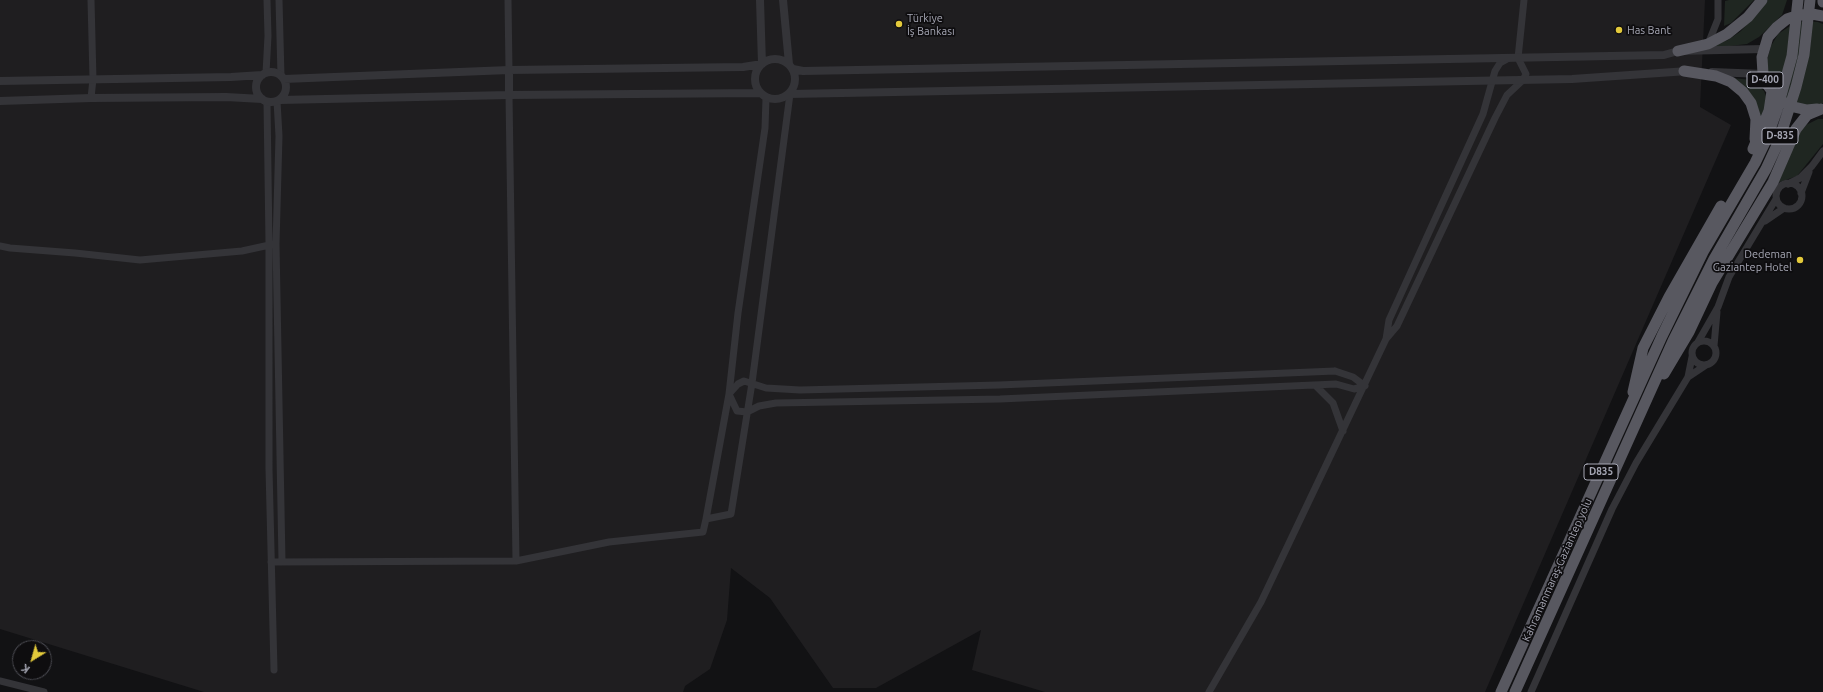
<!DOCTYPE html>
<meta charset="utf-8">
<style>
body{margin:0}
#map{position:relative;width:1823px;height:692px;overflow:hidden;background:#121214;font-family:Ubuntu,sans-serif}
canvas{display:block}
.north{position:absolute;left:12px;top:640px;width:40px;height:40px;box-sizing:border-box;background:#0e0d0f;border:1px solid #4a4a51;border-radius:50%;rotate:217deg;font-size:11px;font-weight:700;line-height:16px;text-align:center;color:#a5a6b3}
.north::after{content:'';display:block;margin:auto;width:14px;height:18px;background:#e3ca3b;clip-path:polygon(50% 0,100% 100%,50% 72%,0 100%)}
</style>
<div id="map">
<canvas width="1823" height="692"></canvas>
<div class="north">K</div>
</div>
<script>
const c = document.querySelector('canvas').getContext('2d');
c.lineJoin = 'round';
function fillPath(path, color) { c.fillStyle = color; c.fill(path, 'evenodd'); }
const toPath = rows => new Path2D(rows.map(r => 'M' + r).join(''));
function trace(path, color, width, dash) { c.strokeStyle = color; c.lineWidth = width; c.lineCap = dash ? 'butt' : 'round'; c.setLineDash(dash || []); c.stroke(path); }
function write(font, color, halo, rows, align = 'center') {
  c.font = font + ' Ubuntu,sans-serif'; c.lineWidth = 3.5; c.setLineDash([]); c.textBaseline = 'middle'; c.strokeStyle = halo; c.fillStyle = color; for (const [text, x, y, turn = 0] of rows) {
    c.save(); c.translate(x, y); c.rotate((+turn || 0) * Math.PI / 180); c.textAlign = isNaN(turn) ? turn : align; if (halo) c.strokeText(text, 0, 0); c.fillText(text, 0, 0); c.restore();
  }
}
const built = toPath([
 [0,0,1705,0,1700,107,1731,125,1485,692,1045,692,972,670,981,630,876,688,833,688,770,598,731,568,727,620,710,669,685,686,683,692,204,692,0,629]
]);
const green = toPath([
 [1729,0,1754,0,1731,23,1724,26,1725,1],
 [1768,0,1787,0,1782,15,1759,37,1747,44,1705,49,1728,40,1741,31,1753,18],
 [1803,21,1818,22,1823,24,1823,103,1822,104,1808,106,1795,103,1783,96,1774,86,1768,74,1767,60,1771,46,1778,34,1790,26],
 [1732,78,1752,80,1764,91,1768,101,1760,126],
 [1818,119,1823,119,1823,144,1797,176,1777,183,1799,133,1804,126]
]);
const minor = toPath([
 [279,0,281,76],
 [508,0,509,70],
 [1708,44,1718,19,1718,0],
 [266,73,268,36,267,0],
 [509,95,516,561],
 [91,98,93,79,91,0],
 [277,101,279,136,276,244,282,561],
 [267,102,269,244,269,469,274,670],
 '1776 196a13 13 0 1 1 26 0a13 13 0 1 1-26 0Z',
 [1788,184,1800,178,1812,166,1823,151],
 [1801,193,1809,172],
 [1765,221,1784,208],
 [0,246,10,248,75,253,140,260,242,251,274,244],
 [1386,339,1389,320,1483,114,1495,71,1500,63,1509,58],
 '1692 353a12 12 0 1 1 24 0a12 12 0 1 1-24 0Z',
 [1698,342,1718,307,1729,277,1776,199],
 [1714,346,1717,312],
 [1335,371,1353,377,1365,386,1354,389,1336,384,1000,399,776,403,759,406,747,412,737,411,729,394,738,384,744,381,766,388,800,390,999,385,1335,371],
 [1688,377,1706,365],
 [1316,386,1333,403,1343,431],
 [706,519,729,394,738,313,765,128,766,98],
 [271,562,516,561,609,542,703,532,706,519,731,514,752,383,790,94],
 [0,681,44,692],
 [1209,692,1261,602,1386,339,1397,326,1495,118,1507,95,1523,80,1526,74,1518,58,1524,0],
 [1531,692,1612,509,1636,463,1688,377,1692,357]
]);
const tertiary = toPath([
 [783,0,789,64],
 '755 79a20 20 0 1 1 40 0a20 20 0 1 1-40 0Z',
 [793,69,803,71,1664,55,1678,51,1763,49],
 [509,70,509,95],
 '256 87a15 15 0 1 1 30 0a15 15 0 1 1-30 0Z',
 [1712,72,1763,74],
 [284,79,509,70,743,67,762,64,760,0],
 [0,81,231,77,262,75],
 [790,94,1572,79,1688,71],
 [280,100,509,95,760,93],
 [0,101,91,98,226,97,262,99]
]);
const trunk = toPath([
 [1823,0,1823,2],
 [1678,51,1708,44,1727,34,1748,17,1762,0],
 [1684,71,1716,76,1731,82,1743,92,1751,103,1756,119,1755,139],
 [1817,109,1807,110,1794,107,1781,101,1772,91,1766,83,1763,74,1762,57,1768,37,1777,27,1787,19,1799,15,1812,14,1823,16],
 [1753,149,1769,111,1772,91],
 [1664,374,1689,332,1712,283,1773,182,1796,129,1807,115,1821,109],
 [1633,392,1643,348,1669,297,1721,206],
 [1501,692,1662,336,1703,252,1755,163,1767,138,1777,110,1792,56,1798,0],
 [1515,692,1673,341,1714,259,1766,169,1778,143,1796,87,1804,55,1810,0]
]);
const markers = [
 [899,24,4,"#e3ca3b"],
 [1619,30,4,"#e3ca3b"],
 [1800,260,4,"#e3ca3b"]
];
const shields = [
 [1765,80,36],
 [1780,136,36],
 [1601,472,34]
];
const shieldNames = [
 ["D-400",1765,80],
 ["D-835",1780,136],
 ["D835",1601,472]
];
const poiNames = [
 ["Türkiye",907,18],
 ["İş Bankası",907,31],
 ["Has Bant",1627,30],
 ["Dedeman",1792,254,"right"],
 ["Gaziantep Hotel",1792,267,"right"]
];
const streetNames = [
 ["Kahramanmaraş-Gaziantep yolu",1557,570,-66]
];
fillPath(built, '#1f1e20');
fillPath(green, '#1f2621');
trace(minor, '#343438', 7);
trace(tertiary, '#343438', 8);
trace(trunk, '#585860', 11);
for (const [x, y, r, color] of markers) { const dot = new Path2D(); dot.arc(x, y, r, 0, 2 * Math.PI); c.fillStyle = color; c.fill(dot); trace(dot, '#0e0d0f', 1.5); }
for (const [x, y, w] of shields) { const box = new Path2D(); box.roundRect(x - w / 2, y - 8, w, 16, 3); c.fillStyle = '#0e0d0f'; c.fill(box); trace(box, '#a5a6b3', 1); }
write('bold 10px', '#a5a6b3', null, shieldNames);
write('11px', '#a5a6b3', '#0e0d0f', poiNames, 'left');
write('11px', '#a5a6b3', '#0e0d0f', streetNames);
</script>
